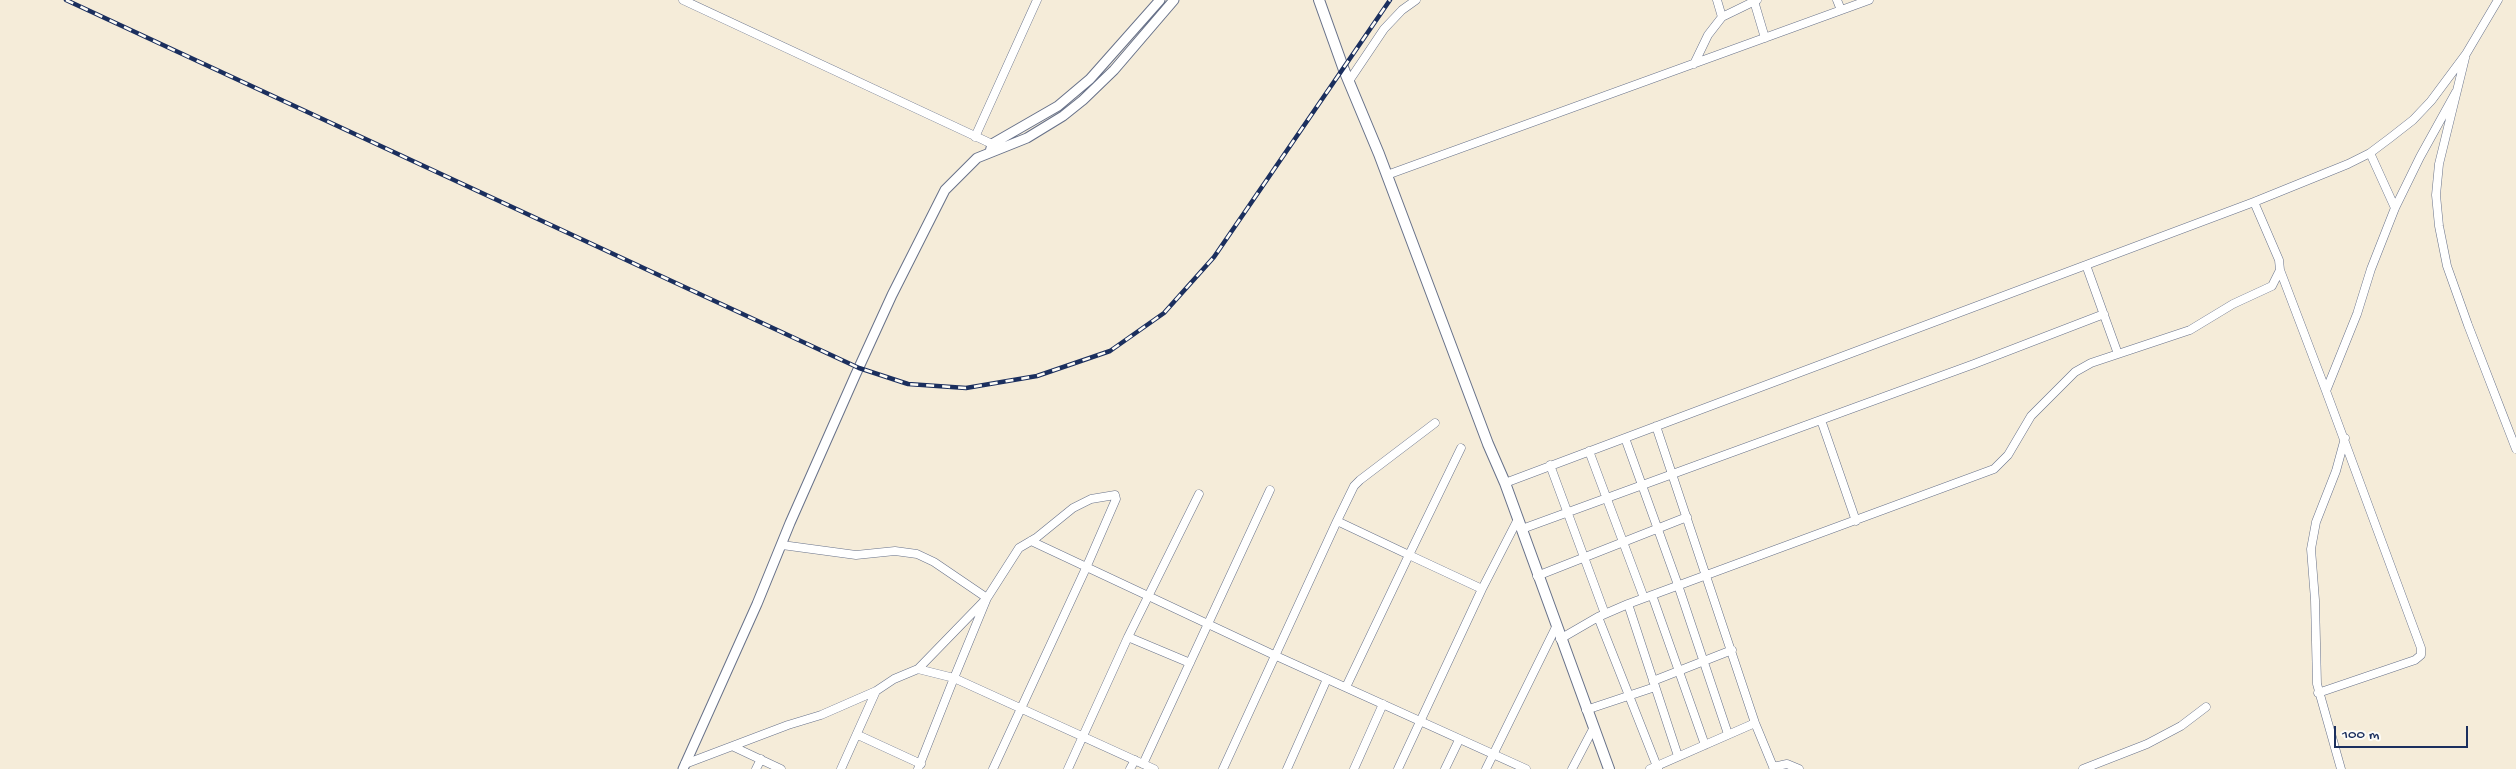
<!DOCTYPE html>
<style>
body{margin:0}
#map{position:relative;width:2516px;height:769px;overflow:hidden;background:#f5ecd9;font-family:"Gochi Hand",sans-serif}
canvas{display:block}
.scale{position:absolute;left:2334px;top:726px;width:134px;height:22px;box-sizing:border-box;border:2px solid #1b2f5e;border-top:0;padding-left:6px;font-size:15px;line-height:18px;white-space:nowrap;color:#1b2f5e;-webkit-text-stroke:4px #fdfcf7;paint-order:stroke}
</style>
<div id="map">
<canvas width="2516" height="769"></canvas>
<div class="scale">100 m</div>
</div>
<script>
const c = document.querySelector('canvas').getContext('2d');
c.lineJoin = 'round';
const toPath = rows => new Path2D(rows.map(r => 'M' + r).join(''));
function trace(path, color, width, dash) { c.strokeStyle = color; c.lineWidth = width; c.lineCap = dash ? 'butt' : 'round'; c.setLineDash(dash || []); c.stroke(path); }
const minor = toPath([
 [683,0,992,144],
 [1717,0,1722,17],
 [1837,0,1841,10],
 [1754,1,1765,38],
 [2465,58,2439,164,2436,195,2439,226,2447,266,2468,325,2516,449],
 [1694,64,1708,35,1722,17,1757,0],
 [1349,81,1384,29,1402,10,1416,0],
 [975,137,1037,0],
 [2370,153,2395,208],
 [1387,175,1869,0],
 [2086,265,2118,354],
 [2280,270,2326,391],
 [1821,420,1856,521],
 [1656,426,1755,723,1774,769],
 [1625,438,1678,585,1728,734],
 [1589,451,1644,598],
 [1550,465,1605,614],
 [1505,483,2254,202,2348,164,2370,153,2390,138,2413,120,2431,101,2466,54,2498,0],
 [1337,521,1354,486,1360,480,1435,423],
 [1522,529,1974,364,2104,314],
 [1031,541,1274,655,1526,769],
 [782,545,856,555,895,551,917,554,934,562,987,598,918,669],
 [1537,576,1687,517],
 [1652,595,1705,745],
 [1628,604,1678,756],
 [1598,617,1658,769],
 [1128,637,1190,663],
 [1560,639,1598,617,1628,604,1994,469,2008,455,2031,416,2075,372,2091,363,2190,330,2233,304,2272,286,2280,270,2279,260,2254,202],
 [1653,681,1732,650],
 [1346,687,1409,555,1482,589],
 [2318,693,2415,660,2421,655,2421,648,2326,391,2357,314,2371,269,2395,208,2420,157,2456,92],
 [1586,710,1655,687],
 [858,735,921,764],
 [734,747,781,769],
 [685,764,788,725,821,715,876,691,894,679,918,669,954,678,987,598,1019,548,1036,538,1073,508,1091,499,1115,495,1116,499,1086,568,993,769],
 [1143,764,1270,490],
 [1773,767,1787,764,1799,769],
 [756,769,761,759],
 [841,769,876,691],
 [918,769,954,678,1154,769],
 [1068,769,1128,637,1199,494],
 [1130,769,1135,760],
 [1223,769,1337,521,1409,555,1461,448],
 [1287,769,1327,679],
 [1354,769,1383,704],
 [1398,769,1482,589,1518,519],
 [1445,769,1459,740],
 [1486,769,1556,627],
 [1572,769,1593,729],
 [1650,769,1755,723],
 [2083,769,2147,744,2181,726,2206,707],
 [2341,769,2317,684,2315,600,2311,549,2316,522,2336,471,2345,438]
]);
const tertiary = toPath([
 [990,152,992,144,1058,106,1090,79,1160,0],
 [683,769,757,604,790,523,855,376,892,295,945,190,977,158,1027,138,1063,116,1083,100,1114,70,1174,0]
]);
const secondary = toPath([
 [1319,0,1344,70,1379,154,1488,444,1505,483,1609,769]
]);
const rail = toPath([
 [66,0,859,368,908,384,966,388,1037,376,1110,351,1164,313,1214,257,1390,0]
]);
trace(minor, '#677189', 9);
trace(tertiary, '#677189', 11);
trace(secondary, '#677189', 12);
trace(minor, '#fff', 8);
trace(tertiary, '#fff', 9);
trace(secondary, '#fff', 10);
trace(rail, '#1b2f5e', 4.5);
trace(rail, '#fdfcf7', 2.5, [8]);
</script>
